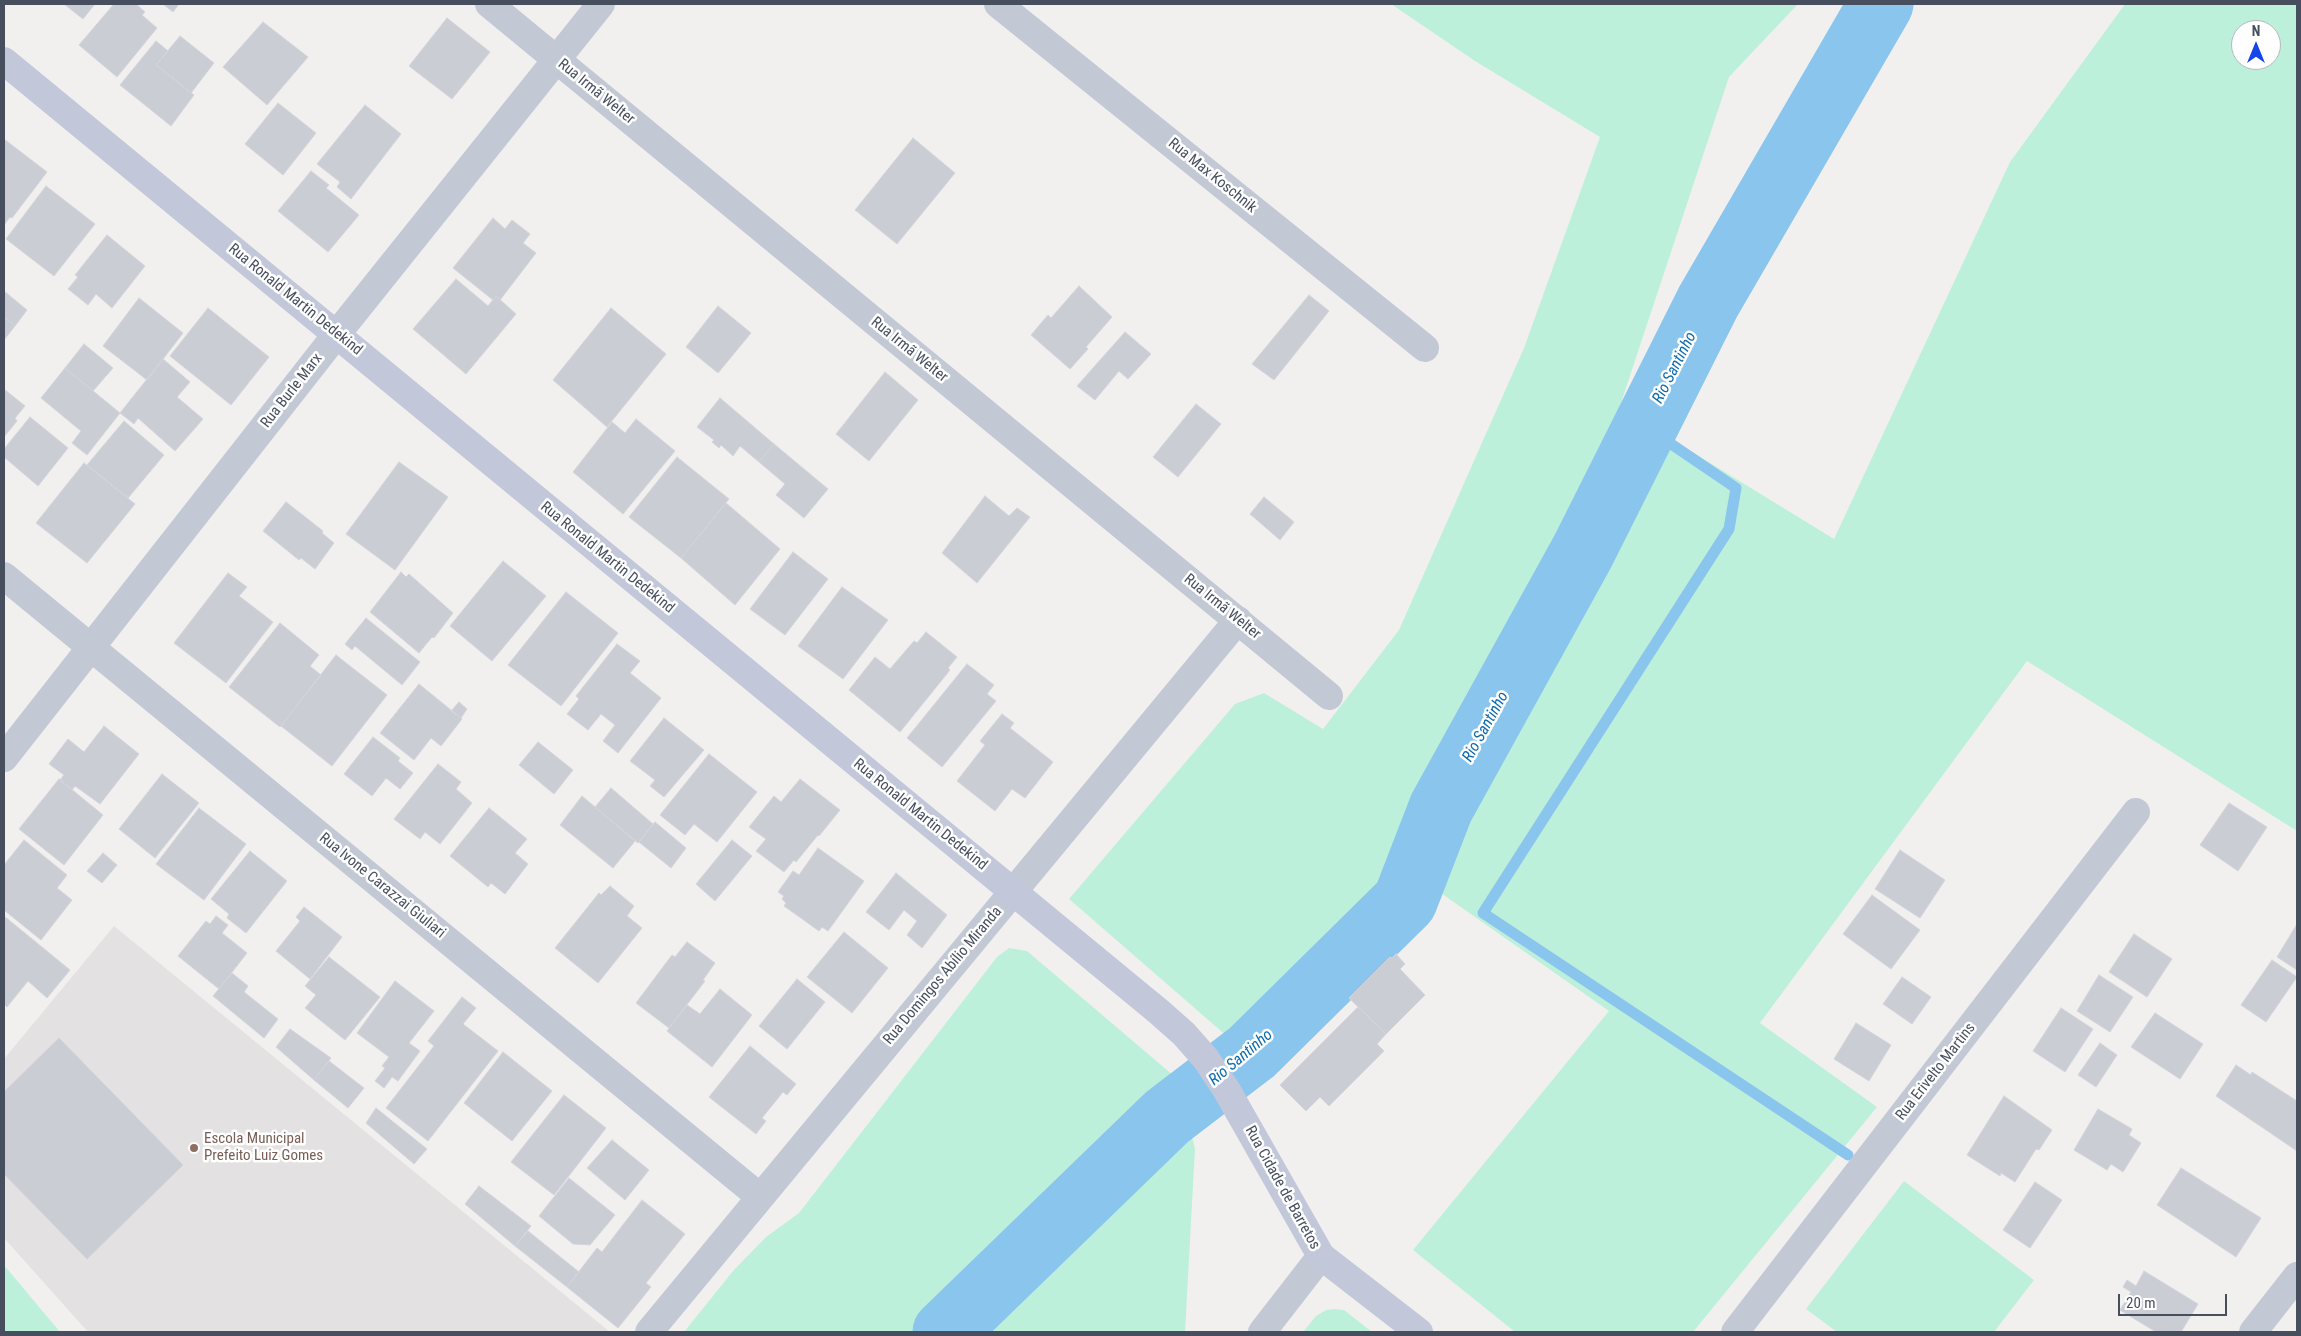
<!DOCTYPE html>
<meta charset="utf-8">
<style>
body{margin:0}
#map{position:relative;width:2301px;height:1336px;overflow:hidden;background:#f2f0ef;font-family:"Roboto Condensed",sans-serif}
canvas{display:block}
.frame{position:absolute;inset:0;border:5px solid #474e5e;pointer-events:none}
.north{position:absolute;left:2231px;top:20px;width:50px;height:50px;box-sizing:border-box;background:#fff;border:1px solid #b5b8bf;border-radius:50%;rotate:0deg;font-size:14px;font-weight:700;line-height:20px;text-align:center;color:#474e5e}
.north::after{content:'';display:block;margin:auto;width:18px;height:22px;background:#1546e7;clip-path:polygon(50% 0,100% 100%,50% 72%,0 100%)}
.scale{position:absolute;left:2118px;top:1294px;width:109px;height:22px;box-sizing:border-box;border:2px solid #474e5e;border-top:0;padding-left:6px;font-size:15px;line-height:18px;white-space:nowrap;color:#474e5e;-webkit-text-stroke:4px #fff;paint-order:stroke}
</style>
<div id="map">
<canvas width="2301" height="1336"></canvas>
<div class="frame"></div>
<div class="north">N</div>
<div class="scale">20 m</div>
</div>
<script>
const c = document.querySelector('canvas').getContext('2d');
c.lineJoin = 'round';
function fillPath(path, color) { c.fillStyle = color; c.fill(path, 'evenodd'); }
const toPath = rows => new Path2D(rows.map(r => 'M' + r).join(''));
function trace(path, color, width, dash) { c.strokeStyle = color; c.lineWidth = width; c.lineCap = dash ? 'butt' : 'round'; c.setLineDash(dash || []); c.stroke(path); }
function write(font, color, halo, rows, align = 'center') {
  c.font = font + ' "Roboto Condensed",sans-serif'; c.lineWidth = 5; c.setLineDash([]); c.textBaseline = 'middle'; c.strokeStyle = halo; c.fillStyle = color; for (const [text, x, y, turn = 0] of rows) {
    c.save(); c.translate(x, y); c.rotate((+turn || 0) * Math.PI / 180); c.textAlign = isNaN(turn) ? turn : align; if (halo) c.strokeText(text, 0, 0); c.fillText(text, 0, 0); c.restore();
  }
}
const education = toPath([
 [114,926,610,1332,88,1332,4,1238,4,1059]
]);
const green = toPath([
 [1391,4,1798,4,1729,77,1617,415,1391,891,1236,1044,1069,899,1235,704,1264,693,1323,729,1399,630,1524,348,1600,137,1475,61],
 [2125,4,2297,4,2297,831,2027,661,1760,1023,1877,1107,1693,1332,1515,1332,1413,1250,1609,1011,1428,884,1448,835,1476,789,1573,597,1607,552,1642,483,1663,434,1834,539,2010,162],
 [2241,30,2271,30,2271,60,2241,60],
 [1009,948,1027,951,1174,1076,1180,1087,1195,1149,1185,1332,684,1332,733,1271,766,1237,799,1213,997,957],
 [1904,1181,2034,1280,1994,1332,1837,1332,1806,1309],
 [4,1265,60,1332,4,1332],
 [1334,1309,1344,1310,1372,1332,1303,1332,1316,1316,1326,1310]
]);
const stream = toPath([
 [1646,427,1736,488,1729,529,1483,913,1848,1155]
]);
const river = toPath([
 [945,1332,1167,1117,1252,1052,1405,901,1441,808,1583,551,1708,302,1881,4]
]);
const building = toPath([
 [64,4,95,4,83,19,64,4],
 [114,4,136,4,145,12,142,15,157,28,117,77,79,45,114,4],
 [163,4,179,4,173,12,163,4],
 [447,18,490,52,452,99,409,66,447,18],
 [263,22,308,57,267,105,223,67,263,22],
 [180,36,214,63,191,93,156,65,180,36],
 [156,41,168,51,156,65,194,95,171,126,120,85,156,41],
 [278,103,316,133,283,175,245,144,278,103],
 [365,105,401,134,351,199,337,187,340,182,317,164,365,105],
 [913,138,955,173,897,244,855,210,913,138],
 [4,139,47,172,12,218,10,217,4,225,4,139],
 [311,171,329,185,326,188,359,215,328,252,278,211,311,171],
 [46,186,95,224,54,276,6,239,46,186],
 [493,218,505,229,512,220,530,234,523,243,536,253,500,300,496,296,493,300,453,268,493,218],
 [107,235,145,266,112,308,96,294,88,305,68,289,78,277,75,275,107,235],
 [456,279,488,306,496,296,516,314,466,374,413,329,456,279],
 [1079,286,1112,317,1086,347,1088,349,1070,369,1031,335,1048,315,1051,318,1079,286],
 [4,291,27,310,15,326,4,317,4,291],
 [1309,295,1329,311,1274,380,1252,364,1309,295],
 [139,298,183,333,147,380,103,346,139,298],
 [718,306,751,333,718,373,686,347,718,306],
 [208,308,269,357,231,405,170,356,208,308],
 [611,308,666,354,607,427,553,380,611,308],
 [4,317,15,326,4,340,4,317],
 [1125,332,1151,354,1128,379,1119,371,1095,400,1077,386,1125,332],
 [84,344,113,368,93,391,65,368,84,344],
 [163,359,190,382,177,397,203,419,175,451,138,418,134,424,120,413,163,359],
 [65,368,120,413,87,455,72,443,81,431,41,398,65,368],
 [885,372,918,400,869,461,836,434,885,372],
 [4,389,25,406,15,418,17,421,4,437,4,389],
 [720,398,774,444,759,462,740,446,733,456,721,445,719,448,712,442,714,440,697,427,720,398],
 [1196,404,1221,424,1178,477,1153,457,1196,404],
 [30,417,68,448,38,486,4,457,4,449,30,417],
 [636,419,675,451,623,514,573,472,612,422,625,433,636,419],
 [124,421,164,455,128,498,87,465,124,421],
 [774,444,828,489,804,518,776,495,785,484,759,462,774,444],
 [677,457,729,499,681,558,629,517,677,457],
 [399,462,448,497,395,570,346,534,399,462],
 [84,463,135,504,87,563,36,523,84,463],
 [985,496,1009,516,1017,508,1030,517,977,583,942,553,985,496],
 [1264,497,1294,522,1280,540,1250,514,1264,497],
 [286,502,323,531,322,533,334,543,315,569,301,558,299,560,263,531,286,502],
 [726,503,780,549,735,605,681,558,726,503],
 [793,552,828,579,785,635,750,609,793,552],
 [503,561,546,596,492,661,450,626,503,561],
 [401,572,406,577,409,574,453,613,434,638,432,637,419,653,370,612,401,572],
 [228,573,247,587,239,596,273,622,226,683,174,643,228,573],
 [842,587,888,620,843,679,798,646,842,587],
 [566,592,618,633,561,706,508,665,566,592],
 [366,618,420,662,402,685,355,646,352,650,345,644,366,618],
 [280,623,319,655,310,666,321,675,280,727,229,687,280,623],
 [926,632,957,657,948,668,950,670,900,732,849,690,875,657,890,669,914,641,917,643,926,632],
 [617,644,640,661,630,673,661,698,618,753,603,741,615,725,601,714,588,730,567,714,579,699,576,696,617,644],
 [336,655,387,695,332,766,281,726,336,655],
 [967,664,994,685,987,694,996,701,942,767,907,738,967,664],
 [419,684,462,719,441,746,431,738,414,760,380,733,419,684],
 [459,702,467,709,461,718,451,711,459,702],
 [1002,714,1014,723,1010,728,1053,762,1025,798,1012,789,995,811,957,781,985,745,980,741,1002,714],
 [664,718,704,750,664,797,650,786,655,780,630,761,664,718],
 [104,726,139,754,100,804,75,786,72,790,60,780,64,775,49,764,68,739,84,752,104,726],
 [373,737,400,758,398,761,413,773,400,789,386,778,372,796,344,774,373,737],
 [538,742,573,770,554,794,519,765,538,742],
 [709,754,757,792,717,842,694,824,685,835,660,815,709,754],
 [438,764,461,782,456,789,472,803,440,844,425,832,420,839,394,819,438,764],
 [162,774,199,803,155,858,119,829,162,774],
 [59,779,103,815,64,865,19,829,59,779],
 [800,779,840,810,819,836,818,835,796,862,794,860,784,872,756,851,766,839,749,827,774,796,781,802,800,779],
 [611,788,653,824,638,843,595,807,611,788],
 [582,796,635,841,613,868,560,825,582,796],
 [2229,803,2267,827,2238,871,2200,845,2229,803],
 [199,808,246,844,204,900,156,864,199,808],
 [489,808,527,839,515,853,528,864,505,894,491,883,488,887,450,856,489,808],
 [655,822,686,848,671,868,639,842,655,822],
 [24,840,67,875,57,888,72,900,41,940,4,910,4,865,24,840],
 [732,840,752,856,715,901,696,884,732,840],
 [818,848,864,881,828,931,822,927,819,931,784,906,786,903,782,899,784,896,778,892,793,871,799,875,818,848],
 [1900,850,1945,880,1920,918,1875,889,1900,850],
 [250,851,287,881,246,933,227,918,229,914,211,899,250,851],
 [103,853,117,865,102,883,87,871,103,853],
 [896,873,947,915,922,948,907,935,917,921,904,910,889,930,866,912,896,873],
 [610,886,634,906,627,916,642,928,598,983,555,948,599,893,601,895,610,886],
 [1872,895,1920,930,1891,969,1843,934,1872,895],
 [304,907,342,937,310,979,276,951,300,921,296,917,304,907],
 [4,916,70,970,47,998,28,981,7,1007,4,1004,4,916],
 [216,916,228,925,222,933,247,953,219,989,178,956,206,921,210,924,216,916],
 [2297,924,2297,970,2277,957,2297,924],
 [844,932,888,968,852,1013,807,977,844,932],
 [2134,934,2172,959,2147,997,2109,972,2134,934],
 [687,942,715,963,703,980,705,981,669,1028,636,1003,672,955,675,957,687,942],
 [1396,954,1405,964,1400,969,1425,995,1386,1034,1349,998,1390,957,1392,958,1396,954],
 [329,957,380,997,345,1040,305,1008,316,995,305,986,329,957],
 [2272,960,2297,977,2266,1022,2241,1005,2272,960],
 [232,973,248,986,244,992,278,1019,264,1038,213,996,232,973],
 [2099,975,2133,997,2110,1032,2077,1011,2099,975],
 [1902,977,1931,997,1912,1024,1883,1004,1902,977],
 [797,979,825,1002,787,1049,759,1026,797,979],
 [395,981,434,1011,409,1043,420,1051,398,1081,392,1077,384,1088,375,1081,385,1068,382,1066,389,1057,357,1033,395,981],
 [720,989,752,1015,712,1067,667,1031,687,1005,700,1014,720,989],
 [462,997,476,1008,463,1024,498,1051,428,1141,386,1108,434,1046,428,1041,462,997],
 [1358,1007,1386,1034,1377,1044,1384,1051,1329,1106,1320,1097,1306,1111,1280,1085,1358,1007],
 [2061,1008,2093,1029,2065,1072,2033,1051,2061,1008],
 [2155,1013,2203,1044,2180,1079,2131,1047,2155,1013],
 [1856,1023,1891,1045,1869,1081,1834,1059,1856,1023],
 [290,1029,331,1058,314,1080,276,1047,290,1029],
 [59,1038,183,1165,87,1259,4,1174,4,1092,59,1038],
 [2100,1043,2117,1055,2096,1087,2078,1075,2100,1043],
 [750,1046,796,1084,787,1095,783,1092,762,1118,766,1121,756,1134,709,1097,750,1046],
 [503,1052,552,1091,512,1141,464,1103,503,1052],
 [329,1061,364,1088,348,1108,314,1080,329,1061],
 [2236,1065,2251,1075,2252,1072,2297,1101,2297,1151,2216,1096,2236,1065],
 [564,1095,606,1128,554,1195,511,1162,564,1095],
 [2004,1096,2052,1130,2039,1150,2036,1149,2015,1182,2001,1173,2000,1176,1967,1155,2004,1096],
 [376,1108,427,1149,414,1164,366,1123,376,1108],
 [2098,1109,2132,1129,2129,1135,2141,1143,2123,1172,2111,1164,2107,1170,2074,1150,2098,1109],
 [612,1140,649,1170,625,1200,587,1168,612,1140],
 [2181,1168,2261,1218,2236,1257,2157,1205,2181,1168],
 [569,1178,615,1215,590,1245,573,1244,539,1216,569,1178],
 [2035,1182,2062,1200,2030,1248,2003,1230,2035,1182],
 [479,1186,531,1226,515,1246,465,1204,479,1186],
 [642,1200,685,1234,646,1283,651,1287,618,1328,567,1287,597,1248,602,1252,642,1200],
 [528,1231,579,1272,567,1287,515,1246,528,1231],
 [2144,1271,2198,1304,2181,1332,2156,1332,2120,1310,2131,1292,2123,1287,2127,1280,2136,1286,2144,1271]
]);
const street = toPath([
 [489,4,1329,696],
 [998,4,1425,348],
 [4,576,760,1197],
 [4,758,336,335,601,4],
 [649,1332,1238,620],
 [1262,1332,1321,1256],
 [1735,1332,2136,812],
 [2253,1332,2297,1276]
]);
const secondary = toPath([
 [4,61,1158,1011,1184,1034,1206,1059,1226,1089,1321,1256,1419,1332]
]);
const markers = [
 [194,1148,5,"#8d6e63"]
];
const streetNames = [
 ["Rua Irmã Welter",596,92,39],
 ["Rua Max Koschnik",1212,176,39],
 ["Rua Ronald Martin Dedekind",295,300,39],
 ["Rua Irmã Welter",909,350,39],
 ["Rua Burle Marx",292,391,-52],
 ["Rua Ronald Martin Dedekind",607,558,39],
 ["Rua Irmã Welter",1222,607,39],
 ["Rua Ronald Martin Dedekind",920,815,39],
 ["Rua Ivone Carazzai Giuliari",382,886,39],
 ["Rua Domingos Abílio Miranda",943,976,-50],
 ["Rua Erivelto Martins",1936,1072,-52],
 ["Rua Cidade de Barretos",1282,1188,61]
];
const educationNames = [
 ["Escola Municipal",204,1139],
 ["Prefeito Luiz Gomes",204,1156]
];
const waterNames = [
 ["Rio Santinho",1675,368,-63],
 ["Rio Santinho",1486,727,-61],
 ["Rio Santinho",1241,1058,-40]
];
fillPath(education, '#e3e1e1');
fillPath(green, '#bdf0db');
trace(stream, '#8ac5ee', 11);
trace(river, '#8ac5ee', 65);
fillPath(building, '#cbcdd5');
trace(building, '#d3d4db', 1);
trace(street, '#c3c8d5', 28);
trace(secondary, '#c2c8d9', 28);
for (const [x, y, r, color] of markers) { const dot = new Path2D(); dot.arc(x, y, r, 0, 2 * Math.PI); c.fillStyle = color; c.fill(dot); trace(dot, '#fff', 2); }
write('15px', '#474e5e', '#fff', streetNames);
write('15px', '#785e54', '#fff', educationNames, 'left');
write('italic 16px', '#096aae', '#fff', waterNames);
</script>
